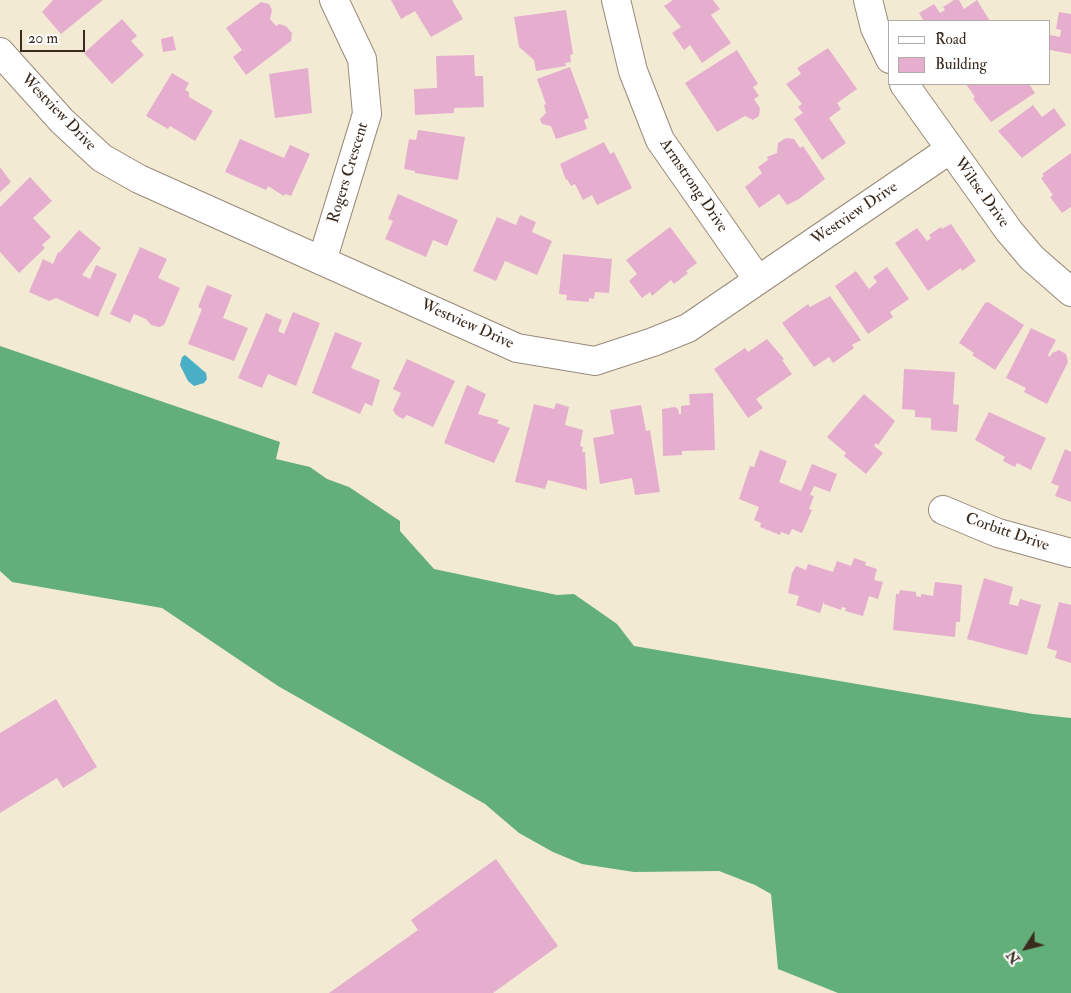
<!DOCTYPE html>
<style>
body{margin:0}
#map{position:relative;width:1071px;height:993px;overflow:hidden;background:#f3ead4;font-family:"IM FELL Double Pica",serif}
canvas{display:block}
.legend{position:absolute;left:888px;top:20px;width:162px;height:65px;box-sizing:border-box;background:#fff;border:1px solid #b1aaa5;margin:0;padding:6px 9px;list-style:none;font-size:15px;color:#3b2a1e}
.legend li{display:flex;align-items:center;gap:10px;height:25px}
.legend b{width:25px;border:1px solid #b1aaa5}
.north{position:absolute;left:1001px;top:923px;width:50px;height:50px;-webkit-text-stroke:4px #fff;paint-order:stroke;rotate:234deg;font-size:14px;font-weight:700;line-height:20px;text-align:center;color:#3b2a1e}
.north::after{content:'';display:block;margin:auto;width:18px;height:22px;background:#3b2a1e;clip-path:polygon(50% 0,100% 100%,50% 72%,0 100%)}
.scale{position:absolute;left:20px;top:30px;width:65px;height:22px;box-sizing:border-box;border:2px solid #3b2a1e;border-top:0;padding-left:6px;font-size:15px;line-height:18px;white-space:nowrap;color:#3b2a1e;-webkit-text-stroke:4px #fff;paint-order:stroke}
</style>
<div id="map">
<canvas width="1071" height="993"></canvas>
<ul class="legend">
<li><b style="height:6px;background:#fff"></b>Road</li>
<li><b style="height:14px;background:#e6aece"></b>Building</li>
</ul>
<div class="north">N</div>
<div class="scale">20 m</div>
</div>
<script>
const c = document.querySelector('canvas').getContext('2d');
c.lineJoin = 'round';
function fillPath(path, color) { c.fillStyle = color; c.fill(path, 'evenodd'); }
const toPath = rows => new Path2D(rows.map(r => 'M' + r).join(''));
function trace(path, color, width, dash) { c.strokeStyle = color; c.lineWidth = width; c.lineCap = dash ? 'butt' : 'round'; c.setLineDash(dash || []); c.stroke(path); }
function write(font, color, halo, rows, align = 'center') {
  c.font = font + ' "IM FELL Double Pica",serif'; c.lineWidth = 4; c.setLineDash([]); c.textBaseline = 'middle'; c.strokeStyle = halo; c.fillStyle = color; for (const [text, x, y, turn = 0] of rows) {
    c.save(); c.translate(x, y); c.rotate((+turn || 0) * Math.PI / 180); c.textAlign = isNaN(turn) ? turn : align; if (halo) c.strokeText(text, 0, 0); c.fillText(text, 0, 0); c.restore();
  }
}
const forest = toPath([
 [0,346,280,442,276,459,310,467,327,479,349,487,400,521,400,531,434,569,557,595,574,594,617,624,634,646,1033,714,1071,718,1071,993,838,993,778,969,771,894,755,885,719,871,634,872,582,864,553,852,519,833,485,804,278,686,162,608,12,582,0,571]
]);
const water = toPath([
 [185,355,206,373,207,379,204,383,194,386,188,381,180,365,182,357]
]);
const building = toPath([
 [53,0,103,0,61,34,42,12],
 [391,0,452,0,463,19,431,37,415,11,401,19],
 [673,0,713,0,720,9,711,15,731,43,702,63,690,45,684,50,672,33,681,27,664,6],
 [954,0,959,0,964,9,977,0,990,21,924,21,919,13,934,4,940,13,945,10,943,7],
 [261,2,269,4,272,10,270,19,276,26,279,24,286,26,292,33,291,41,246,75,233,57,242,50,226,28],
 [566,10,573,54,570,55,571,62,565,63,566,66,536,71,534,60,519,47,514,17],
 [1059,12,1071,14,1071,54,1050,50,1050,35,1060,37,1061,30,1056,29],
 [122,19,137,36,131,41,144,55,112,84,84,53],
 [173,36,176,50,163,52,161,39],
 [828,48,857,89,837,103,841,109,829,118,846,143,822,160,794,119,803,113,798,107,802,104,786,84,801,74,797,68],
 [737,50,758,84,753,87,759,96,754,99,760,108,759,116,753,120,745,116,717,132,685,83],
 [474,55,475,76,483,76,484,107,454,108,454,113,415,115,414,89,437,88,436,56],
 [570,67,589,118,584,120,587,129,556,139,551,126,542,124,540,119,546,113,544,105,546,104,537,79],
 [308,68,312,113,275,118,269,74],
 [172,73,189,83,185,90,189,92,189,97,213,111,195,141,170,126,168,129,146,116],
 [966,84,1029,84,1035,93,991,122,973,99,975,97],
 [1033,105,1042,117,1054,108,1066,125,1022,158,998,131],
 [418,130,465,137,458,180,415,173,415,171,404,169,409,139,416,140],
 [786,138,794,139,800,148,803,146,825,179,799,199,787,205,779,194,759,208,745,187,762,173,758,167,768,160,767,157,777,153,778,143],
 [240,139,284,158,290,145,310,154,291,196,285,194,284,196,268,186,266,190,225,172],
 [604,142,610,154,614,152,632,188,597,205,592,195,583,200,575,184,571,186,567,179,566,180,560,164],
 [1071,153,1071,207,1062,213,1050,197,1053,195,1041,178,1044,176,1042,174],
 [0,167,11,182,0,192],
 [30,177,52,201,33,218,51,237,42,245,45,248,19,273,0,252,0,207],
 [398,194,458,220,447,246,433,240,426,257,385,239,393,221,388,219],
 [520,215,536,222,532,232,552,241,537,275,505,261,496,281,473,271,497,217,516,225],
 [951,224,976,261,962,271,961,268,928,291,895,243,917,228,927,241,931,238,929,235,941,227,942,229],
 [670,227,697,263,686,271,688,273,674,284,671,280,652,296,650,292,642,298,629,281,637,274,626,260],
 [79,230,101,248,82,275,90,279,96,265,117,274,98,317,56,298,49,301,29,292,43,259,53,264,58,252,59,253],
 [140,247,167,259,158,278,180,288,164,325,159,327,151,325,146,319,134,314,130,323,110,314],
 [563,254,612,259,609,293,595,292,594,299,589,298,589,302,566,300,567,295,559,294],
 [887,267,909,299,890,312,893,317,868,334,835,286,856,271,869,289,877,282,873,277],
 [207,285,232,295,223,318,248,328,234,361,188,344,202,309,198,307],
 [830,296,861,340,852,345,854,348,833,363,829,357,814,367,782,323,808,304,810,307],
 [988,302,1024,325,995,370,972,355,974,353,959,343,985,303],
 [293,312,320,323,296,386,268,374,262,388,238,378,266,313,282,320,278,331,284,334],
 [1031,328,1056,340,1048,355,1050,357,1052,353,1059,350,1066,354,1068,362,1047,404,1024,392,1026,388,1006,378],
 [335,332,362,343,351,368,380,380,372,406,365,403,360,414,312,393],
 [767,339,784,359,782,360,792,374,756,399,763,408,748,418,714,369,745,348,748,352],
 [407,359,455,381,433,427,407,415,403,419,396,415,393,410,401,393,393,389],
 [904,369,955,372,953,404,959,405,957,432,931,430,931,418,915,417,915,410,902,409],
 [467,385,486,394,478,414,499,420,497,423,510,428,494,463,444,443],
 [713,393,715,450,682,451,682,455,663,456,662,409,675,407,678,409,679,414,681,414,681,406,690,405,689,394],
 [864,394,895,421,878,445,876,443,874,446,883,453,866,474,844,456,846,453,827,437],
 [556,403,569,407,565,425,583,430,580,446,583,447,582,452,585,452,587,490,548,480,545,489,515,482,534,404,554,409],
 [641,405,646,431,650,430,660,492,635,495,632,478,600,484,593,438,614,434,610,410],
 [989,412,1046,438,1031,470,1017,463,1015,467,1003,461,1005,457,975,440],
 [1065,449,1071,452,1071,502,1055,496,1059,486,1051,483],
 [760,450,787,461,779,482,801,491,812,464,837,474,830,492,814,486,810,495,814,496,809,509,812,510,802,533,792,529,789,535,781,532,780,535,760,527,761,523,754,520,759,507,739,499,750,466,754,467],
 [854,558,866,562,865,565,877,569,874,580,883,582,878,599,869,596,863,616,845,611,846,608,842,607,841,610,824,604,824,601,820,613,796,605,799,596,788,593,792,573,796,566,806,570,808,564,833,572,837,561,851,566],
 [984,578,1013,587,1009,604,1018,606,1020,599,1041,605,1027,655,967,639],
 [935,582,962,585,960,622,956,622,955,637,893,630,896,594,899,594,900,590,916,592,916,596,921,597,921,594,933,596],
 [1059,602,1071,605,1071,663,1055,658,1057,651,1047,648],
 [56,699,97,767,63,788,57,778,0,813,0,733],
 [496,859,558,946,493,993,329,993,418,930,411,920]
]);
const minor = toPath([
 [616,0,633,71,660,140,758,280],
 [868,0,875,28,890,59],
 [0,52,62,121,102,158,139,179,517,348,595,361,653,342,688,328,949,150],
 [904,84,1009,231,1032,258,1071,292],
 [322,261,367,114,362,59,334,0],
 [943,510,998,533,1071,553]
]);
const streetNames = [
 ["Westview Drive",58,113,46],
 ["Rogers Crescent",349,173,-73],
 ["Armstrong Drive",693,186,56],
 ["Wiltse Drive",981,193,54],
 ["Westview Drive",855,214,-34],
 ["Westview Drive",467,325,24],
 ["Corbitt Drive",1007,533,19]
];
fillPath(forest, '#62af79');
fillPath(water, '#48afc7');
fillPath(building, '#e6aece');
trace(minor, '#978a79', 30);
trace(minor, '#fff', 28);
write('16px', '#3b2a1e', '#fff', streetNames);
</script>
